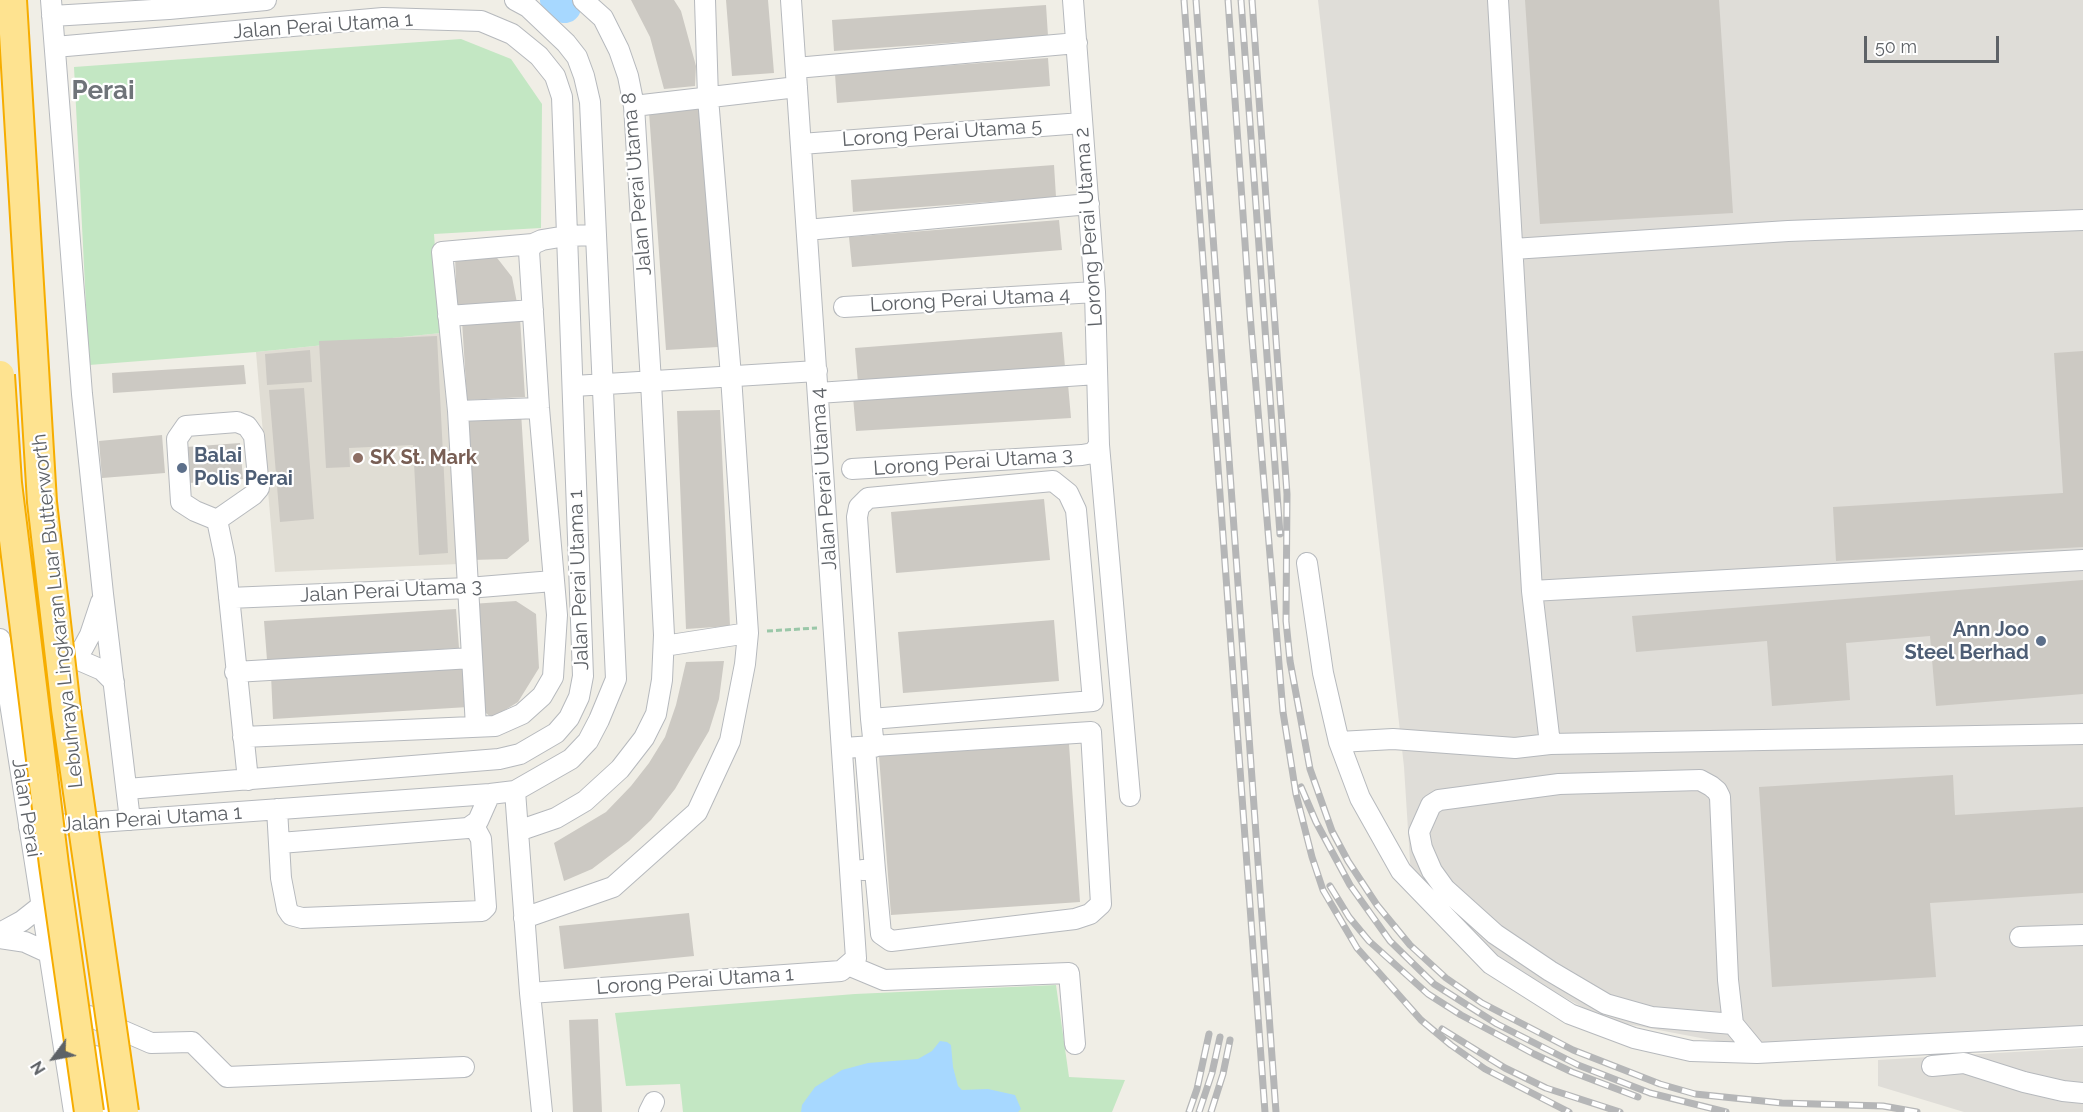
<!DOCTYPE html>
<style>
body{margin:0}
#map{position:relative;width:2083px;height:1112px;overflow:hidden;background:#f0eee6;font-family:Raleway,sans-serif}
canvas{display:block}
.north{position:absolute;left:24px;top:1028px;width:60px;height:60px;-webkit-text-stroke:4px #fff;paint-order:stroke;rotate:238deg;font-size:16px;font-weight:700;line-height:24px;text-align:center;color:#5e6267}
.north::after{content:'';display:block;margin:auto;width:21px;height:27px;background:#5e6267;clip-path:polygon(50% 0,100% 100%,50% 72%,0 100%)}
.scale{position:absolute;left:1864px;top:36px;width:135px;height:27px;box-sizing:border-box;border:3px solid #5e6267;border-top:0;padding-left:8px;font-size:18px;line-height:21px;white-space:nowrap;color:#5e6267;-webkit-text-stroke:4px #fff;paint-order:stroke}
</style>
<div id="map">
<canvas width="2083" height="1112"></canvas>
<div class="north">N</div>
<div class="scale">50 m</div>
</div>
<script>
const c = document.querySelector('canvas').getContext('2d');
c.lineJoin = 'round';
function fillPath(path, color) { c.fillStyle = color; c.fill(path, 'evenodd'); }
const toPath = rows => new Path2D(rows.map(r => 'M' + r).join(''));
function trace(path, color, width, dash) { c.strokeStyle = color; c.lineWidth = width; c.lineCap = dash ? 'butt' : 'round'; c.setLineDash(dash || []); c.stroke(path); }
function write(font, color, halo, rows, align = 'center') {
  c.font = font + ' Raleway,sans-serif'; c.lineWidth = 4.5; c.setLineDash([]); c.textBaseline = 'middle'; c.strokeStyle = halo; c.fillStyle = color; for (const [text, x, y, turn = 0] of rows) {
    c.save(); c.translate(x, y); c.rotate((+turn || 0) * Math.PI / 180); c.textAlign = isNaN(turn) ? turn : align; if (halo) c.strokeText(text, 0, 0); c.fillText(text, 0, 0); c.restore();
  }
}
const industrial = toPath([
 [1318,0,2083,0,2083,1033,1764,1050,1606,1020,1485,954,1411,877,1404,767],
 [2083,1048,2083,1112,1964,1112,1878,1086,1878,1060]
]);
const education = toPath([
 [441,333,459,564,275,572,256,352]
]);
const green = toPath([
 [461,39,511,59,542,104,541,228,434,234,441,333,256,352,89,365,74,67],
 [1056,985,1069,1077,1125,1080,1112,1112,683,1112,680,1084,626,1086,615,1013,855,994]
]);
const water = toPath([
 [940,1041,947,1042,951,1045,953,1067,958,1086,962,1090,988,1089,1015,1095,1021,1109,1018,1112,801,1112,802,1105,815,1087,842,1070,868,1063,918,1059,932,1051]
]);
const river = toPath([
 [556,0,565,7]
]);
const building = toPath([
 [631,0,674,0,681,11,696,66,695,86,664,89,650,37],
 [726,0,768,0,774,73,732,76],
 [1525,0,1719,0,1733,213,1540,224],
 [1046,5,1048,36,834,51,832,20],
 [1048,58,1050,86,837,103,835,74],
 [701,108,718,347,666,350,649,112],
 [1054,165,1056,197,853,212,851,180],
 [1059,220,1062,250,852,267,849,237],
 [494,254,512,277,517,303,457,306,455,256],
 [520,318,525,397,467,400,462,321],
 [1062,332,1065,367,858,383,855,348],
 [437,336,448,553,419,555,413,445,349,448,350,467,326,468,319,341],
 [310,350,312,382,267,385,265,354],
 [2083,351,2083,547,1836,561,1833,507,2063,493,2054,353],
 [244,365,246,384,113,393,112,373],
 [1068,384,1071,418,856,431,853,397],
 [304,388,314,519,280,522,269,390],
 [720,410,730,626,686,629,677,411],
 [521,412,529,541,507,559,472,560,463,416],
 [162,435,165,473,102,478,99,441],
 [240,443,243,479,189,483,186,447],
 [1044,499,1050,560,896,573,891,512],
 [2083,580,2083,694,1936,706,1930,636,1846,643,1850,700,1772,706,1767,641,1636,652,1632,616],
 [516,601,536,614,539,668,518,702,492,718,481,709,471,604],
 [456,609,459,648,267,660,264,621],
 [1054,620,1059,681,903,693,898,632],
 [724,661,719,699,709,731,675,789,651,820,629,841,592,869,564,881,554,843,606,812,631,786,649,763,665,737,676,705,686,662],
 [465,663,468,707,273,719,271,675],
 [1069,744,1080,902,891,915,879,756],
 [1953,775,1955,815,2083,807,2083,893,1930,903,1936,977,1772,987,1759,787],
 [689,913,694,956,564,969,559,926],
 [598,1019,602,1112,573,1112,569,1020]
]);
const path = toPath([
 [767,631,817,628]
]);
const minor = toPath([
 [51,0,82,394,103,594,130,820],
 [52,16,169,9,266,0],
 [55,47,383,18,481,21,512,34,539,56,555,76,562,97,583,676,579,697,569,718,556,733,520,754,499,759,127,789],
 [796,68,1077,43],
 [634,106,797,87],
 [801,144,1082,123],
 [807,230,1089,204],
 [1513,249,1788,231,2083,220],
 [844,307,1095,292],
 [448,316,533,310],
 [574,386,817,371],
 [818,393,1097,374],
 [458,411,539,408],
 [237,422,247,426,254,436,259,488,253,495,217,520,195,511,181,502,177,439,186,426,237,422],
 [1099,445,1130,796],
 [852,469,1082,455,1093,453,1099,445,1095,292,1073,0],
 [217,520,225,558,248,780],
 [1307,563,1323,673,1339,742,1360,798,1401,871,1491,964,1570,1014,1634,1038,1691,1051,1757,1053,2083,1036],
 [1532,591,2083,560],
 [229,598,468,588,553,581],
 [0,639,74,1112],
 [664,646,748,633],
 [72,657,83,648,90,635,101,602],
 [19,670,34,661,72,657,102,670,114,682],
 [235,672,472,658],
 [871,719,1093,701,1076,510,1068,493,1053,481,868,498,859,507,857,517,871,719,874,747],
 [476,727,458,411,442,252,533,244],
 [243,737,495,726,522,714,542,696,553,677,557,615,539,408,529,251,533,244,542,240,566,236,596,235],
 [1339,742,1393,739,1515,748,1550,744,1532,591,1498,0],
 [1550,744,2083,734],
 [843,748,1091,732,1101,904,1090,914,1075,919,891,941,881,934,875,870],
 [515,791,530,993,542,1112],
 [277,809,281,878,287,909,291,915,302,918,482,911,486,907,481,839,474,826],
 [29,827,490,794,515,791,571,759,588,741,599,720,616,679,590,102,584,76,577,57,566,43,528,7,515,0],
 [518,831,556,818,585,801,620,769,644,738,656,714,662,680,664,635,651,382,634,106,628,76,619,50,603,18,583,0],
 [280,843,468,828,478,821,490,794],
 [862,870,875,870,865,748],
 [524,918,613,887,697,812,730,741,745,664,748,633,731,376,708,98,705,0],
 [0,933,22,921,41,906],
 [2020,937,2083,935],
 [0,938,25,942,49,953],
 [848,965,884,980,1069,973,1075,1044],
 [530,993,841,971,856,958,791,0],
 [89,1016,151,1043,192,1042,227,1077,464,1067],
 [1733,1024,1728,980,1720,797,1717,791,1711,786,1700,780,1559,784,1439,800,1431,805,1419,832,1422,848,1432,871,1445,889,1495,934,1550,971,1606,1004,1652,1017,1733,1024,1757,1053],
 [95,1056,104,1112],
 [1932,1066,1964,1063,2024,1082,2063,1091,2083,1093],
 [649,1112,654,1102]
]);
const rail = toPath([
 [1184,0,1265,1112],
 [1196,0,1276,1112],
 [1228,0,1250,314,1283,712,1296,794,1312,857,1323,890,1357,948,1421,1020,1451,1045,1485,1069,1569,1112],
 [1241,0,1280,534],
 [1252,0,1287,494,1286,621,1290,661,1310,769,1332,831,1348,861,1377,905,1410,945,1446,978,1482,1003,1573,1050,1660,1084,1695,1094,1782,1103,1883,1106,1917,1112],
 [1301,787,1316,822,1350,885,1390,941,1434,984,1497,1024,1578,1065,1650,1093,1726,1112],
 [1330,886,1349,917,1369,941,1428,994,1461,1015,1534,1054,1572,1072,1638,1097],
 [1442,1029,1505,1068,1546,1088,1620,1112],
 [1189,1112,1197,1089,1209,1034],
 [1199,1112,1212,1073,1220,1037],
 [1211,1112,1223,1074,1230,1040]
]);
const highwayBridge = toPath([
 [12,0,42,502,66,709,124,1112],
 [0,375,7,483,54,865,89,1112]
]);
const markers = [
 [358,458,6,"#8d6e63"],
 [182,468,6,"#5c6f8a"],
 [2041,641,6,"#5c6f8a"]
];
const streetNames = [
 ["Jalan Perai Utama 1",323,26,-4],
 ["Lorong Perai Utama 5",942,133,-4],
 ["Jalan Perai Utama 8",637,184,-95],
 ["Lorong Perai Utama 2",1089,227,-94],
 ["Lorong Perai Utama 4",970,300,-3],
 ["Lorong Perai Utama 3",973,462,-4],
 ["Jalan Perai Utama 4",824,479,-94],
 ["Jalan Perai Utama 1",579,580,-92],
 ["Jalan Perai Utama 3",391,591,-3],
 ["Lebuhraya Lingkaran Luar Butterworth",58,611,-96],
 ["Jalan Perai",26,808,81],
 ["Jalan Perai Utama 1",152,819,-4],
 ["Lorong Perai Utama 1",695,981,-4]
];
const serviceNames = [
 ["Balai",194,456],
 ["Polis Perai",194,479],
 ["Ann Joo",2029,630,"right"],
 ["Steel Berhad",2029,653,"right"]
];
const educationNames = [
 ["SK St. Mark",370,458]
];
const districtNames = [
 ["Perai",103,91]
];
fillPath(industrial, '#dfddd8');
fillPath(education, '#e0ddd4');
fillPath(green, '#c3e7c3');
fillPath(water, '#a7d8ff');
trace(river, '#a7d8ff', 32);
fillPath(building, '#ccc9c3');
trace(minor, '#b6b9bd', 22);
trace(path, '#9ac7a8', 3, [6, 3]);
trace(minor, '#fff', 20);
trace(rail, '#b5b6b7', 7);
trace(rail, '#fff', 4.5, [14]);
trace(highwayBridge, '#f6ad00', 32, []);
trace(highwayBridge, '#fee390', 28);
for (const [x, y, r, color] of markers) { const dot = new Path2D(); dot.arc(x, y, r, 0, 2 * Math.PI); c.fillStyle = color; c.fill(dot); trace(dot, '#fff', 2); }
write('20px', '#5e6267', '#fff', streetNames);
write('bold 20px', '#4e5e75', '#fff', serviceNames, 'left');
write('bold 20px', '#785e54', '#fff', educationNames, 'left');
write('bold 26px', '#6f7479', '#fff', districtNames);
</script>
